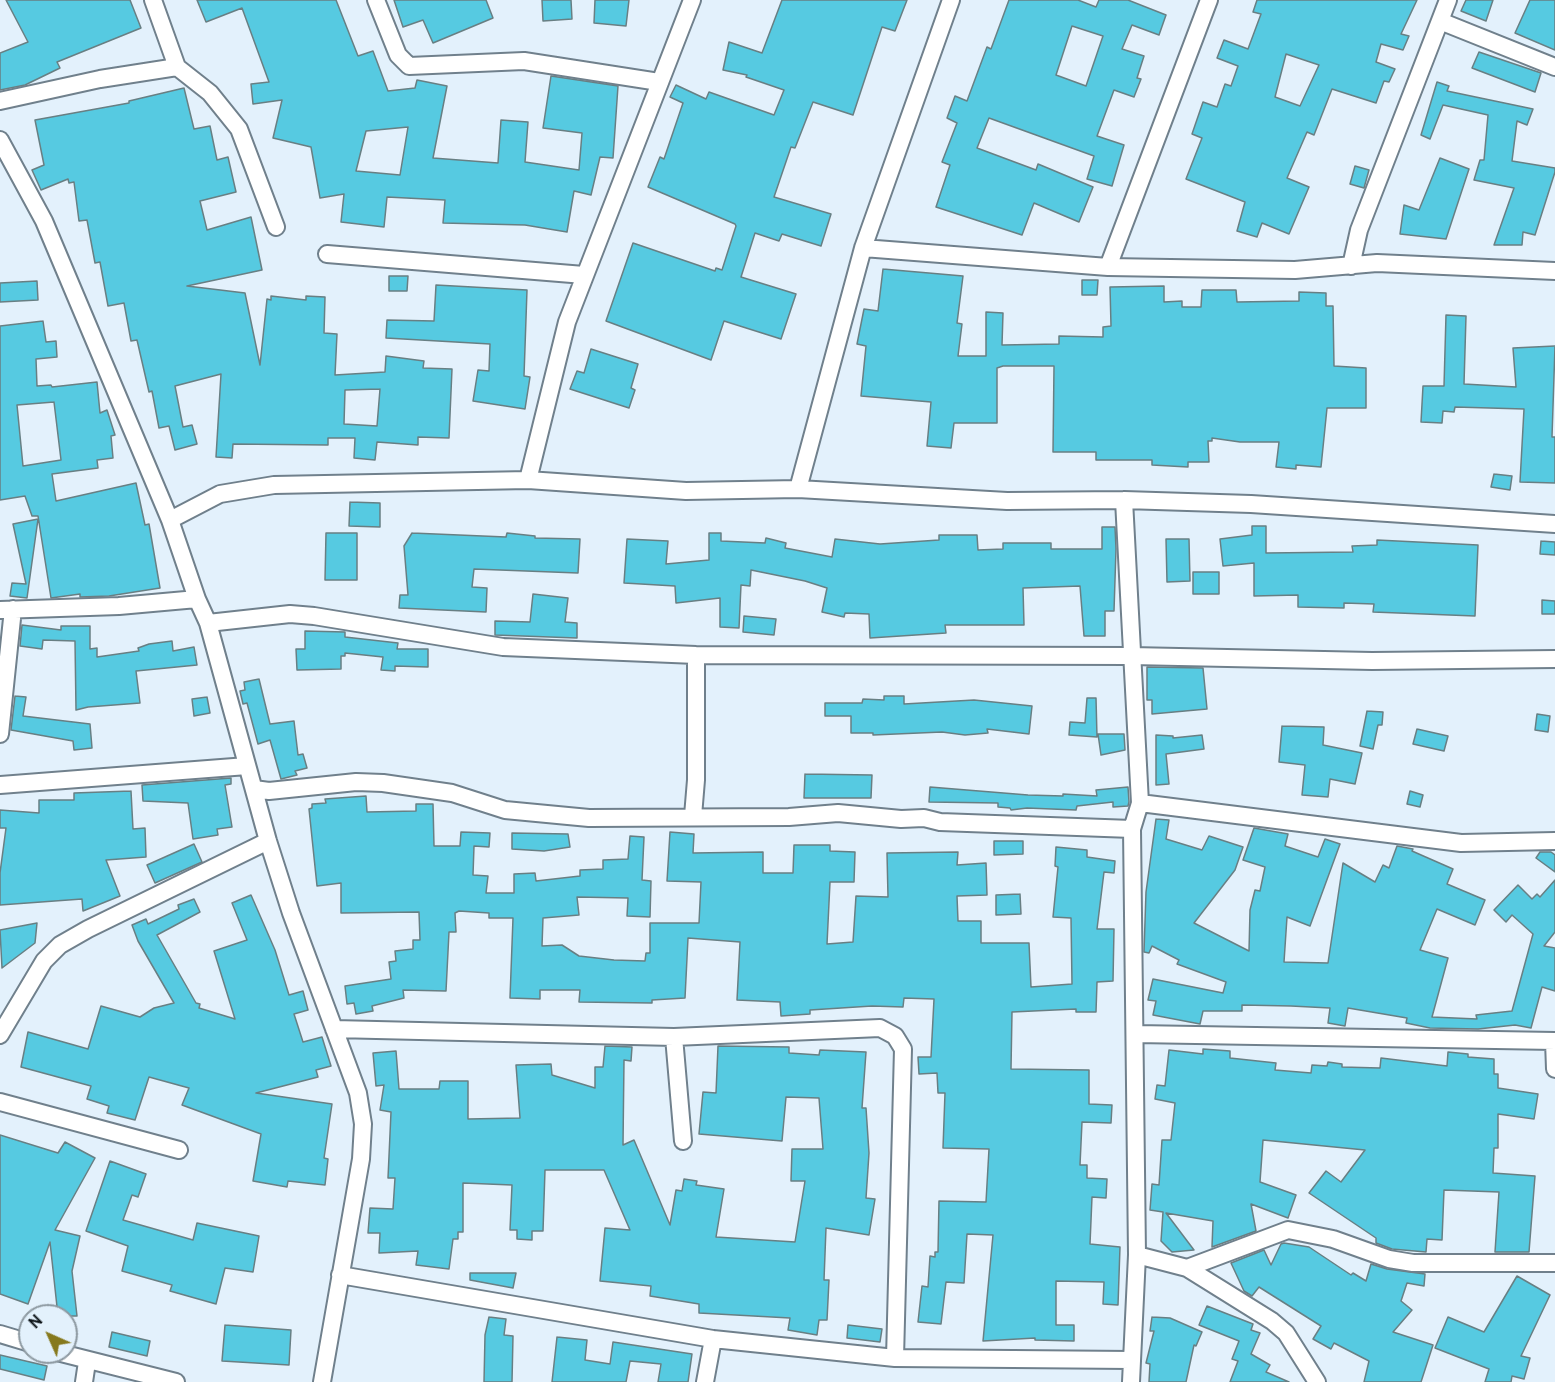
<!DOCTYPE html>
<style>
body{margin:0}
#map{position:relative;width:1555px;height:1382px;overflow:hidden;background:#e3f1fc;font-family:Overpass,sans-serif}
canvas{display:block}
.north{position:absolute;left:18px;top:1304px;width:60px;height:60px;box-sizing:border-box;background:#e3f1fc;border:2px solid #8d99a1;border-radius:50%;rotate:315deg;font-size:16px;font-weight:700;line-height:24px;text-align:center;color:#0d1418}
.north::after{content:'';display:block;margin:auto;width:21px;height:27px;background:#86791d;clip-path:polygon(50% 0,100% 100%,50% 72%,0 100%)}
</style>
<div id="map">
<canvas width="1555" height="1382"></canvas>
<div class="north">N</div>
</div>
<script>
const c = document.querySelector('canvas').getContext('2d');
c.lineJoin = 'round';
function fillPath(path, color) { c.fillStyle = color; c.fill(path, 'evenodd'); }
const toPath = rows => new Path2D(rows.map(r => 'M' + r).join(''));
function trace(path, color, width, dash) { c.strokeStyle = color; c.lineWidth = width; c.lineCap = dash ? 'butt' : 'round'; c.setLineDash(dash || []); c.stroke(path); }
const building = toPath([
 [6,0,130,0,141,28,57,62,60,68,25,85,0,90,0,53,28,42,6,0],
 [197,0,336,0,358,56,373,51,388,91,415,88,417,80,447,86,433,158,498,163,501,120,528,122,525,162,579,170,582,133,543,128,551,76,618,86,613,158,600,157,591,195,574,191,567,232,525,225,443,223,445,200,387,197,384,227,341,222,344,194,320,198,311,147,273,138,282,100,253,104,251,84,269,82,242,8,206,22,197,0],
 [408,127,400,175,356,171,366,131,408,127],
 [394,0,486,0,493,18,433,43,423,20,403,27,394,0],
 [542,0,571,0,572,19,543,21,542,0],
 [595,0,629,0,626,26,594,23,595,0],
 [782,0,907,0,895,31,882,27,853,115,813,102,795,148,791,147,774,197,831,214,821,246,782,234,779,241,755,233,741,277,796,294,781,339,724,321,711,360,606,321,633,243,715,271,716,268,722,270,736,226,735,224,648,187,660,157,664,159,683,103,670,97,676,85,706,99,709,92,774,115,784,90,746,77,747,75,723,70,729,42,762,53,782,0],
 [1009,0,1078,0,1096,7,1099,0,1128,0,1166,15,1159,35,1132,25,1122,49,1144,56,1137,78,1141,79,1134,97,1114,90,1097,136,1124,145,1112,186,1087,179,1094,156,989,118,977,148,1036,170,1038,164,1093,187,1079,222,1034,203,1022,235,936,207,950,165,942,162,957,123,947,118,955,96,967,101,987,47,991,49,1009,0],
 [1072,26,1103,36,1086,86,1056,75,1072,26],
 [1257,0,1417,0,1401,34,1409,36,1403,50,1381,44,1376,62,1395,69,1389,82,1384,81,1376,103,1332,89,1314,135,1307,132,1287,178,1309,187,1289,234,1262,223,1257,237,1237,231,1245,202,1186,179,1202,138,1192,134,1203,102,1217,107,1225,84,1231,86,1238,66,1217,58,1224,40,1248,49,1261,14,1253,12,1257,0],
 [1286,54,1319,65,1300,106,1275,97,1286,54],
 [1466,0,1493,0,1486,21,1461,11,1466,0],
 [1530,0,1555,0,1555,50,1515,33,1530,0],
 [1479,52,1541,73,1535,92,1472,68,1479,52],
 [1437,82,1449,86,1447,91,1533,109,1527,125,1517,121,1512,161,1555,168,1555,172,1535,235,1523,232,1522,245,1494,245,1514,188,1474,180,1480,160,1484,160,1488,115,1443,105,1430,139,1421,135,1437,82],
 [184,88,194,129,210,126,217,160,228,157,236,192,200,201,207,230,251,217,262,270,187,286,245,293,260,365,267,299,271,300,271,296,306,300,306,296,325,297,324,333,337,334,335,375,385,372,386,356,424,361,423,368,452,369,449,438,418,437,418,445,377,442,375,460,354,458,355,438,328,438,328,445,233,444,232,458,216,457,221,374,175,386,183,427,192,425,197,444,175,450,169,426,159,428,152,391,149,392,137,340,131,341,124,303,108,306,100,262,95,263,87,220,79,221,74,182,69,183,68,179,41,190,32,170,44,165,35,120,129,103,129,101,184,88],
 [380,389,377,426,344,424,345,390,380,389],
 [1440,158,1469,169,1446,239,1400,234,1404,205,1419,210,1440,158],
 [1355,166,1369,170,1364,188,1350,184,1355,166],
 [883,269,963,276,957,323,962,324,958,356,986,356,986,312,1003,313,1002,345,1059,344,1059,336,1103,337,1103,327,1111,326,1110,287,1164,286,1164,302,1182,301,1182,307,1201,307,1202,290,1236,290,1237,302,1299,301,1299,292,1326,293,1326,306,1333,306,1334,366,1366,368,1366,408,1327,408,1321,467,1296,465,1296,469,1276,467,1279,442,1240,442,1212,438,1212,441,1208,441,1209,462,1188,462,1188,467,1152,465,1152,460,1096,460,1096,452,1053,452,1054,366,1003,366,997,368,997,423,954,423,951,448,927,446,931,402,861,396,866,346,857,344,864,309,878,311,883,269],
 [389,276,408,276,407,291,389,291,389,276],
 [1082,280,1098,280,1097,295,1082,295,1082,280],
 [37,281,38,300,0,302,0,283,37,281],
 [436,285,527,290,524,376,530,377,525,409,473,401,478,370,489,371,490,344,386,338,387,320,434,321,436,285],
 [1446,315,1466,316,1464,384,1516,387,1513,348,1555,346,1552,437,1555,437,1555,483,1520,482,1524,409,1455,407,1454,412,1443,411,1442,423,1421,422,1423,386,1444,386,1446,315],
 [43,321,46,342,56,341,57,357,36,359,37,386,51,385,52,387,97,382,100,413,107,410,115,435,111,436,113,458,97,460,98,468,52,474,56,501,136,483,145,525,149,524,160,588,109,596,80,597,80,594,51,598,38,516,32,516,25,496,0,500,0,326,43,321],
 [54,402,61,460,23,466,17,405,54,402],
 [591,349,638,364,631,388,635,390,629,408,570,389,577,371,584,373,591,349],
 [1494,474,1512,476,1510,490,1491,487,1494,474],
 [350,502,380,503,380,527,349,526,350,502],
 [38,519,27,598,10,596,12,583,26,584,13,524,38,519],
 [1252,526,1266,526,1266,553,1353,552,1352,546,1377,545,1377,540,1478,545,1475,616,1373,612,1374,604,1344,603,1344,608,1298,607,1298,595,1254,596,1254,563,1223,566,1220,539,1252,535,1252,526],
 [1102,527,1115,527,1116,549,1114,611,1105,611,1105,636,1084,636,1080,586,1023,588,1024,625,945,625,946,633,870,638,869,614,845,613,844,617,822,612,827,588,805,581,751,570,750,586,741,585,739,628,720,627,720,598,676,603,675,586,624,583,627,539,668,541,666,564,709,560,709,533,721,533,721,541,765,543,766,538,786,543,785,548,832,557,835,539,880,544,939,540,939,535,977,535,978,550,1003,549,1003,543,1051,543,1051,549,1102,549,1102,527],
 [326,533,357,533,357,580,325,580,326,533],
 [412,533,506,537,507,533,535,536,535,538,580,539,578,573,474,569,472,587,487,588,486,612,399,608,400,595,408,595,404,546,412,533],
 [1166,539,1189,539,1190,581,1167,582,1166,539],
 [1541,541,1555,542,1555,555,1540,554,1541,541],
 [1193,572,1219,572,1219,594,1193,594,1193,572],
 [533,594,568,598,565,622,577,623,577,638,495,635,495,621,530,622,533,594],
 [1542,600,1555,601,1555,614,1542,614,1542,600],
 [744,616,776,619,774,635,743,632,744,616],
 [22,625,61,630,61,626,90,626,90,649,97,648,97,657,139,651,138,648,149,644,172,641,173,651,194,647,197,665,136,671,140,703,88,707,76,710,75,641,43,640,42,649,20,646,22,625],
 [305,631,345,632,345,637,398,643,397,649,428,649,428,667,395,666,395,671,381,670,383,657,345,653,345,656,341,656,341,669,297,670,296,649,305,649,305,631],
 [1147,667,1203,668,1207,709,1152,714,1152,700,1147,700,1147,667],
 [259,679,270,724,294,721,298,755,303,754,307,768,295,771,297,775,281,779,270,740,258,744,247,703,243,704,240,691,245,690,244,682,259,679],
 [15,696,26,697,23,716,90,724,92,748,74,750,73,741,11,730,15,696],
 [884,696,904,696,904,704,974,700,1032,706,1029,734,987,729,988,733,965,735,942,732,873,735,873,733,851,733,851,716,825,716,825,703,862,703,863,699,884,700,884,696],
 [207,697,210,713,194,716,192,699,207,697],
 [1087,698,1096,698,1097,737,1069,735,1070,722,1085,723,1087,698],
 [1367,711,1383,712,1382,725,1378,725,1373,749,1360,746,1367,711],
 [1537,714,1550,716,1548,732,1535,730,1537,714],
 [1282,726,1324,727,1323,745,1362,753,1355,784,1330,779,1328,797,1302,795,1305,765,1279,762,1282,726],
 [1417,729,1448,736,1444,751,1413,744,1417,729],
 [1098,734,1124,734,1125,750,1101,755,1098,734],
 [1156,735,1173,736,1173,738,1202,735,1204,749,1166,754,1169,784,1156,785,1156,735],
 [805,774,872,775,871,798,804,798,805,774],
 [231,778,231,784,225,785,232,827,217,829,218,835,193,839,188,803,143,801,142,785,231,778],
 [930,787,1028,795,1063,796,1063,794,1097,796,1096,790,1128,787,1129,802,1128,806,1113,807,1113,802,1077,806,1076,810,1027,808,1011,810,1010,808,998,807,998,803,929,802,930,787],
 [131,791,133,829,145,828,146,857,106,860,120,896,83,911,82,899,0,905,0,873,6,828,0,828,0,810,39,813,39,800,74,800,74,793,131,791],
 [1410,791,1423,795,1420,807,1407,804,1410,791],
 [366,796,367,812,416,811,416,804,433,804,434,846,460,846,461,832,490,833,489,847,474,846,473,875,488,876,486,893,514,893,514,874,535,873,536,881,580,876,580,870,603,869,603,860,628,859,630,836,644,837,642,880,651,881,650,917,627,916,628,898,577,897,579,915,543,918,542,946,562,945,579,956,614,960,645,961,646,953,650,953,650,923,699,923,701,882,667,881,670,832,694,834,693,853,763,852,763,873,793,873,794,845,830,845,830,851,855,852,854,882,830,882,827,944,853,942,856,896,888,897,887,853,958,852,957,865,986,863,987,895,957,896,958,921,981,921,981,943,1029,943,1031,987,1072,984,1071,918,1053,917,1058,867,1055,866,1056,847,1087,850,1087,857,1115,861,1114,873,1104,872,1097,929,1114,929,1113,981,1097,982,1096,1012,1076,1012,1076,1009,1012,1012,1011,1069,1089,1070,1089,1104,1112,1105,1111,1123,1082,1122,1080,1165,1087,1165,1087,1178,1107,1179,1106,1198,1092,1197,1090,1244,1120,1247,1118,1305,1103,1304,1104,1282,1056,1281,1056,1325,1074,1325,1074,1341,1035,1340,1035,1338,983,1341,993,1235,967,1234,964,1283,946,1282,941,1324,918,1322,922,1286,928,1287,930,1256,935,1257,935,1252,938,1252,939,1201,986,1202,989,1149,943,1148,945,1093,938,1093,937,1073,919,1074,918,1057,931,1057,934,999,904,998,903,1007,872,1006,810,1010,810,1014,781,1016,780,1002,737,1000,740,942,688,938,685,998,652,1000,652,1003,579,1002,580,990,540,990,540,999,510,998,513,918,489,918,489,913,459,911,455,913,456,932,449,932,446,991,403,990,404,998,372,1006,373,1011,356,1014,354,1003,347,1004,345,986,391,979,389,962,396,961,395,951,413,949,413,940,420,940,419,912,341,913,341,883,317,886,309,809,312,808,312,804,326,803,325,799,366,796],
 [1156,819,1169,820,1166,839,1202,850,1209,836,1243,847,1235,870,1194,923,1249,951,1250,910,1255,890,1260,891,1265,867,1243,860,1254,828,1288,834,1285,846,1318,857,1325,839,1340,844,1310,926,1287,917,1284,962,1328,963,1343,863,1375,882,1383,865,1389,868,1397,846,1413,849,1412,851,1453,869,1447,884,1485,900,1475,925,1437,909,1420,950,1448,958,1432,1017,1477,1019,1476,1015,1512,1011,1533,934,1512,915,1506,922,1494,910,1518,885,1532,899,1537,894,1540,897,1555,880,1555,932,1544,946,1555,948,1555,991,1542,987,1531,1028,1515,1025,1478,1029,1430,1028,1406,1023,1407,1018,1348,1008,1345,1026,1328,1023,1330,1008,1291,1006,1242,1005,1242,1011,1203,1011,1200,1024,1153,1015,1156,1001,1148,1000,1153,979,1223,993,1226,982,1177,964,1179,960,1152,946,1149,953,1144,952,1146,892,1156,819],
 [512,833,568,834,570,847,544,851,512,849,512,833],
 [994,841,1023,841,1023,854,994,855,994,841],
 [194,844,202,862,155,883,147,865,194,844],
 [1540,852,1551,852,1555,855,1555,872,1536,858,1540,852],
 [1020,894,1021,914,996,915,996,895,1020,894],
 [251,895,275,950,289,995,303,991,308,1010,294,1014,303,1042,322,1037,331,1066,316,1070,318,1077,256,1093,332,1104,324,1158,328,1159,325,1185,288,1181,287,1187,253,1181,261,1134,182,1105,189,1088,149,1077,135,1120,107,1113,109,1106,87,1099,91,1086,21,1067,28,1032,88,1049,101,1006,140,1017,154,1008,174,1003,138,941,132,925,146,919,148,924,179,909,178,905,194,899,200,912,157,935,196,1003,200,1004,199,1008,235,1019,214,951,247,940,232,903,251,895],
 [37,923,35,943,2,968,0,930,37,923],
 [605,1046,632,1047,631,1061,624,1060,623,1145,634,1140,670,1225,676,1190,682,1191,684,1179,697,1181,696,1185,724,1189,716,1237,795,1242,805,1181,791,1181,792,1149,823,1149,819,1098,786,1097,782,1141,699,1134,703,1092,716,1093,718,1046,789,1047,789,1053,819,1055,820,1050,866,1052,862,1108,866,1108,869,1153,866,1198,875,1199,869,1235,826,1228,824,1280,829,1280,827,1320,819,1320,817,1335,788,1330,790,1318,699,1313,699,1304,650,1296,651,1286,600,1281,605,1228,630,1230,604,1170,545,1170,543,1231,532,1231,532,1240,517,1239,517,1230,510,1230,512,1185,463,1183,463,1232,458,1232,458,1239,453,1239,449,1269,416,1265,418,1251,379,1253,380,1233,368,1233,370,1208,393,1209,395,1178,388,1178,391,1112,380,1110,384,1085,376,1086,373,1053,396,1051,399,1089,439,1089,440,1081,468,1081,468,1119,520,1118,516,1065,551,1064,552,1075,595,1088,595,1067,603,1067,605,1046],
 [1203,1049,1230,1051,1230,1058,1276,1063,1275,1070,1311,1073,1312,1065,1327,1066,1328,1062,1342,1064,1342,1067,1380,1068,1381,1058,1447,1066,1448,1052,1468,1054,1468,1057,1494,1059,1494,1074,1498,1074,1498,1088,1538,1094,1534,1119,1498,1114,1498,1148,1494,1148,1493,1173,1535,1176,1529,1252,1495,1252,1499,1192,1444,1190,1442,1240,1427,1239,1426,1252,1392,1249,1376,1243,1376,1238,1309,1193,1326,1171,1341,1182,1365,1150,1263,1140,1260,1182,1296,1195,1288,1218,1251,1204,1256,1231,1212,1247,1213,1221,1166,1213,1194,1250,1172,1252,1161,1241,1163,1212,1150,1210,1152,1184,1159,1185,1162,1140,1171,1140,1175,1103,1155,1099,1157,1085,1165,1086,1169,1050,1203,1054,1203,1049],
 [0,1135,58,1153,65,1142,95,1158,55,1230,80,1236,72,1271,77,1316,58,1316,50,1242,28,1304,0,1294,0,1135],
 [110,1161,146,1174,138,1197,132,1195,123,1220,193,1240,197,1223,259,1236,253,1272,225,1268,216,1304,170,1291,172,1285,122,1271,128,1246,86,1231,110,1161],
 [1284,1243,1309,1247,1351,1275,1353,1273,1366,1281,1371,1264,1387,1269,1425,1274,1424,1286,1407,1283,1401,1301,1412,1310,1393,1332,1433,1345,1421,1382,1364,1382,1369,1361,1334,1343,1331,1349,1313,1339,1321,1326,1259,1287,1252,1296,1244,1291,1231,1263,1264,1250,1271,1265,1281,1244,1284,1243],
 [470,1273,516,1273,513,1288,470,1280,470,1273],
 [1517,1276,1550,1295,1521,1356,1530,1358,1524,1379,1512,1376,1511,1382,1485,1382,1489,1369,1435,1348,1448,1317,1484,1332,1517,1276],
 [1207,1306,1253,1324,1251,1330,1260,1333,1251,1354,1270,1365,1266,1372,1289,1382,1230,1382,1238,1361,1232,1359,1239,1341,1199,1325,1207,1306],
 [489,1317,506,1319,504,1335,513,1336,512,1382,484,1382,485,1335,489,1317],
 [1152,1317,1170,1318,1202,1332,1196,1346,1194,1345,1186,1382,1149,1382,1150,1364,1146,1363,1154,1331,1150,1331,1152,1317],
 [225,1325,291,1330,289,1365,222,1361,225,1325],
 [848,1325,882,1329,880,1342,847,1338,848,1325],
 [112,1332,150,1341,147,1356,109,1347,112,1332],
 [557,1337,587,1340,585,1360,610,1364,613,1342,692,1354,688,1382,658,1382,661,1364,630,1361,626,1382,552,1382,557,1337],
 [0,1355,47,1366,44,1380,0,1369,0,1355]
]);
const minor = toPath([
 [153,0,177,67,210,93,239,129,276,227],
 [376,0,398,55,409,66,524,61,659,82],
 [1440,21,1555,67],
 [0,101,100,79,177,67],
 [0,140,44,221,170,520,197,599,208,623,268,841,291,913,358,1093,363,1124,361,1159,322,1382],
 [863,248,1108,267,1295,270,1377,263,1555,271],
 [327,254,584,275],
 [1351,266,1359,230,1448,0],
 [1108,267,1209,0],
 [528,480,567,322,692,0],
 [798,489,863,248,951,0],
 [1124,500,1140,803,1132,829,1137,1255,1131,1382],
 [170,520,220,494,274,485,528,480,686,491,798,489,1007,501,1124,500,1251,504,1555,524],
 [0,610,119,606,197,599],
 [208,623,290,614,314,616,503,647,696,655,1131,656,1372,661,1555,659],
 [0,734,13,609],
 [0,785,247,766],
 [254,789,269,791,356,782,383,783,452,793,505,810,589,818,789,817,838,813,901,819,924,818,940,822,1132,829],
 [1140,803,1461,843,1555,841],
 [693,816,696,780,696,655],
 [334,1029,674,1037,880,1028,895,1036,903,1049,895,1358],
 [1136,1034,1555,1041],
 [0,1035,44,961,60,945,88,929,268,841],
 [674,1037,683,1141],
 [1554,1041,1555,1069],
 [0,1102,179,1150],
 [1137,1255,1187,1268,1288,1230,1333,1239,1389,1259,1413,1263,1555,1263],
 [1187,1268,1272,1321,1286,1333,1317,1382],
 [340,1275,713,1339,895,1358,1131,1360],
 [0,1334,30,1343],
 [57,1352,176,1382],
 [84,1382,87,1362],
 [705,1382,713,1339]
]);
fillPath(building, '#56cae1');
trace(building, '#687f83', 1.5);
trace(minor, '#70808c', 20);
trace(minor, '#fff', 16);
</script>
